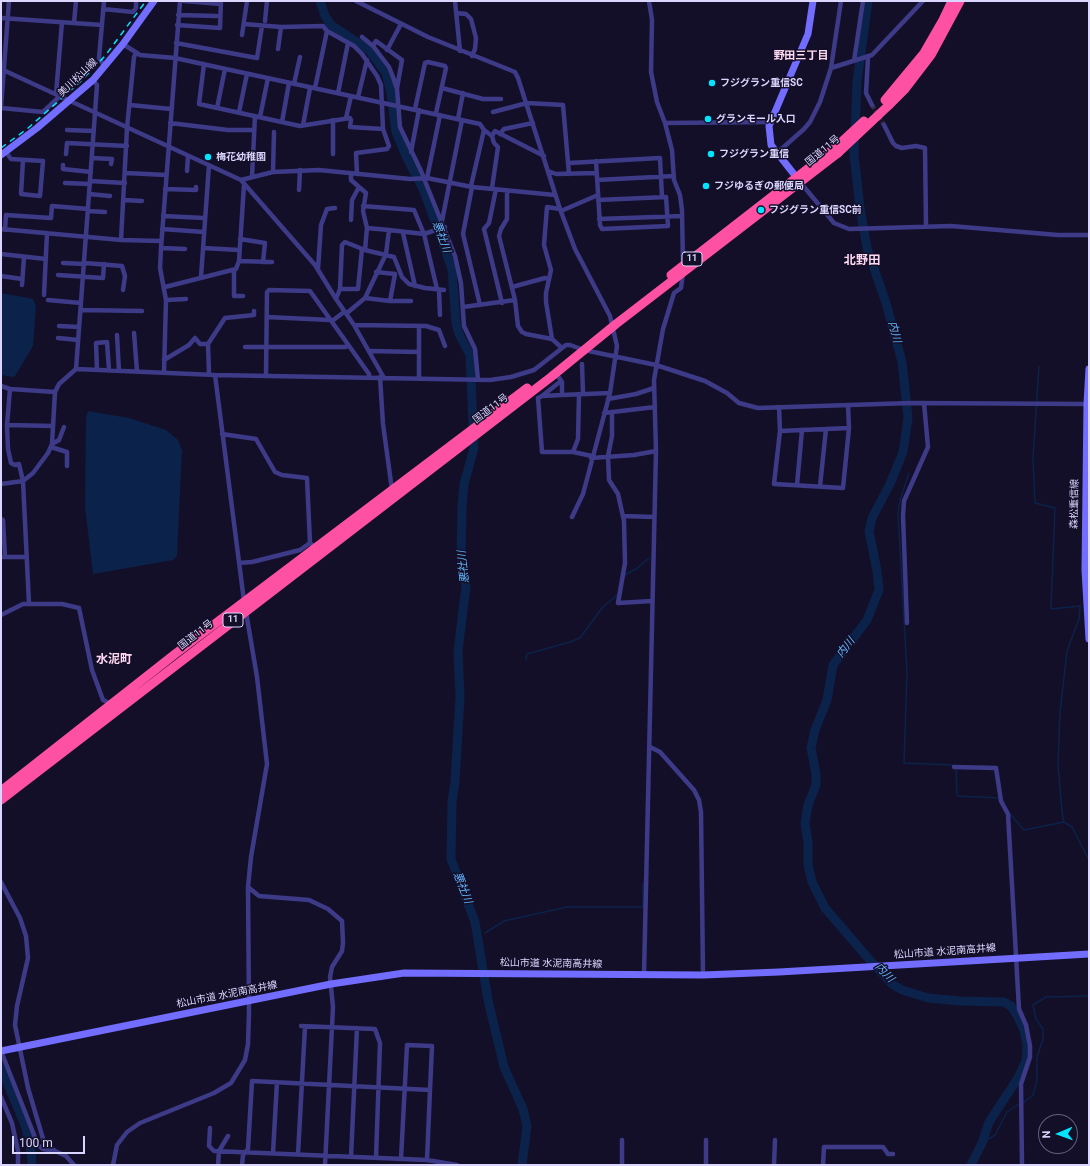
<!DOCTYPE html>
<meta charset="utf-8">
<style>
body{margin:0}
#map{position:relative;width:1090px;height:1166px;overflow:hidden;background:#140f28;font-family:Roboto,sans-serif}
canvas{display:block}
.frame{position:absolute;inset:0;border:2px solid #dbd6ff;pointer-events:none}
.north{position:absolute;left:1038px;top:1114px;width:40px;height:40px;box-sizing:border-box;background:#140f28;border:1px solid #645f7e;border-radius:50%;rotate:268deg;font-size:11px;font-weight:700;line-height:16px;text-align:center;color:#dbd6ff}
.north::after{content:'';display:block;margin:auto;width:14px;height:18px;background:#02e4ff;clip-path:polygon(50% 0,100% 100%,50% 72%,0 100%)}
.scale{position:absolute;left:12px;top:1136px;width:73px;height:18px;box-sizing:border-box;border:2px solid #dbd6ff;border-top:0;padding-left:5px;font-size:12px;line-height:14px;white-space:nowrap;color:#dbd6ff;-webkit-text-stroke:3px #140f28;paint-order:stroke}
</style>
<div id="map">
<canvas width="1090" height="1166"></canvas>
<div class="frame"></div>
<div class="north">N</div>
<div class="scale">100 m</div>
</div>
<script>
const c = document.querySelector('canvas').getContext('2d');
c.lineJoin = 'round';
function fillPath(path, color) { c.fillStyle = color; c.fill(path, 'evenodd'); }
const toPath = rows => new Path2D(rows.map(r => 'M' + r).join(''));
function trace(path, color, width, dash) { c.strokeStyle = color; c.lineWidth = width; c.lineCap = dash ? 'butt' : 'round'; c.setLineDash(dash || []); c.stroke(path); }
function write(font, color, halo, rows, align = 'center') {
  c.font = font + ' Roboto,"Noto Sans JP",sans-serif'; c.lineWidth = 3; c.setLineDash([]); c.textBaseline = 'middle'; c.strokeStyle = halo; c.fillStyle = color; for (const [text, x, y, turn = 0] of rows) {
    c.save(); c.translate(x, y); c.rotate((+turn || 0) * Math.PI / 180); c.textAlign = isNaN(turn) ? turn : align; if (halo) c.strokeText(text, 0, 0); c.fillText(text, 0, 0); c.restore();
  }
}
const green = toPath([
 [1,1059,32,1134,35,1165,28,1165,24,1131,1,1077]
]);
const water = toPath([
 [1,293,29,298,33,299,36,306,33,346,15,376,12,377,1,375],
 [88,411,129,418,166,430,178,440,182,451,181,470,177,556,173,560,93,574,85,507,86,418]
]);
const stream = toPath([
 [1039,366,1033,459,1035,503,1055,508,1051,609,1080,606,1079,619,1067,651,1060,712,1058,765,1062,812,1064,822,1072,827,1089,860],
 [909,473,900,500,898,513,907,673,904,763,953,765],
 [625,575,636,569,649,558],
 [526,660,527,654,570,642,580,638,602,608,617,595],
 [956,768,957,795,958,796,1000,798],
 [1010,814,1024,830,1064,822],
 [485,933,504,921,567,907,643,907,643,883],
 [1023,1103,1033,1095,1037,1081,1037,1057,1043,1039,1043,1029,1036,1019,1033,1005,1046,997,1089,996],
 [982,1143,995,1135,1007,1112,1019,1104]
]);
const river = toPath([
 [320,1,325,16,331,25,370,51,386,73,391,93,396,132,407,158,424,191,452,269,456,323,459,334,470,355,474,448,464,484,462,506,461,554,466,586,458,651,460,697,455,782,452,802,451,859,475,922,488,1000,504,1067,523,1109,527,1126,522,1165],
 [868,1,857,82,854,155,860,208,867,248,886,303,902,362,908,418,903,452,890,484,872,518,869,531,877,571,879,590,867,620,833,665,827,700,815,730,811,748,816,774,816,785,808,805,805,823,808,843,808,864,812,882,825,908,868,958,892,984,902,990,928,998,960,1001,1004,1002,1011,1006,1018,1017,1024,1030,1027,1045,1026,1061,1018,1078,989,1122,982,1143,971,1165],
 [1,1068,25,1125,31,1149,32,1165]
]);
const streetTunnel = toPath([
 [872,105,884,125]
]);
const street = toPath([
 [104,1,99,58,105,67],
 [184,1,221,4],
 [356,1,428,37,515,72,518,78,560,209,575,249,610,316,617,346,610,393,583,494,572,517],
 [455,1,460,51],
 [649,1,652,20,651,72,657,102,665,123,672,150,674,180,680,195,682,210,683,265],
 [103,9,133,12,136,8,136,1],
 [456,13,466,14,471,19,476,38,475,49,472,56],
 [178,15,217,16],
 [1,18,102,25],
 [265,21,267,1],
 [74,23,76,1],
 [244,24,281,27,323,26,327,31,354,46,362,54,377,76,381,85,383,129,389,146,387,149,356,153,357,174],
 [177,25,220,28,221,1],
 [242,35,247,1],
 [362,37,373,46,389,67,393,77,397,89,400,127,421,171,455,256,461,283,464,326,475,349,478,380],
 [176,43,257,58,262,26],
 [123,44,140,55,175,58,480,124,484,130,492,136,495,131,544,156],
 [373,46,376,41,402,60,397,88],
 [278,49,281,27],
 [387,50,401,24],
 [868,58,866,93,872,105],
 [854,61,863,1],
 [204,64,199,104,300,126,350,118,351,120,350,127,383,129],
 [831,68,872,55,923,1],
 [1,69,241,180,315,265,336,299,354,325,384,378],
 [294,84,300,57],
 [315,88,327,31],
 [442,88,483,99,501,99],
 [338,93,348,43],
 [56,94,62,22],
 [358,97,367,60],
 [130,105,171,109],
 [1,107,9,1],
 [1,108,43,112,60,96],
 [217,108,225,69],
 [415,109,425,63,428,62,445,66,446,68,436,113],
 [239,112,247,74],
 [493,112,527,103,563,105,569,174],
 [260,117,268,78],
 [346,118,351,96],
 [458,119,463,93],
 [333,120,333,154],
 [282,122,289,83],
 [170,123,228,130,253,130],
 [665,123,771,122],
 [303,125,310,88],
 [884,125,893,143,896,146,902,148,916,146,925,148,926,226],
 [67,130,94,131],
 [500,134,504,129,533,123],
 [6,152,11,159,43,161,40,196,21,194,23,160],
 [411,152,419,110],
 [777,153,804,129,810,122,820,102,831,68,841,1],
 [66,154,67,143,127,146],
 [92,158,112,159,111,164],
 [596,161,600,225,602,229,668,226,666,197,598,200],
 [569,163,660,158,662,197],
 [63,165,63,169,91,172],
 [187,171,188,156],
 [548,171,556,174,597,173],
 [273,172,274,132],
 [126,173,166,175],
 [351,174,351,180,366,193,363,211,367,228,365,250],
 [252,177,255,116],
 [427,178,440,115],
 [241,180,273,172,319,170,410,179,427,178,472,187,555,195],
 [597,180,674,176],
 [90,181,125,183],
 [800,182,834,223,849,229,951,226,1058,235,1089,235],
 [65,183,90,184],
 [471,186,484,130],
 [472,187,463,234,480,305],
 [492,188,498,147,494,143,492,136],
 [165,189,196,190,196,187],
 [496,189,489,223,484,229,502,303],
 [299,190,300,170],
 [507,190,507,219,501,229,499,236,515,300,518,326,522,332,526,334,552,339],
 [89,194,110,196],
 [124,200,142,201],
 [363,206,414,210,424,234,437,289],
 [560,209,547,207,544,245,551,270,546,293,546,302,552,339,562,348],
 [88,211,105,212],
 [561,211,598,195],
 [163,216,204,218],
 [599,219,682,216],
 [351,220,352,200,359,187],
 [442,221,462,120],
 [367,228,389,230],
 [1,229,121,240,161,241],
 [162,229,204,232],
 [5,230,6,215,51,218,52,206,88,209],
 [403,233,415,286],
 [240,239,265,243,263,262],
 [121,240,127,128,134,57,136,53],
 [161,248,185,249],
 [203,248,239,250],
 [1,254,46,259],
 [239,261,272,262],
 [63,263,85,264],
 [85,263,122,266,125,276,123,290],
 [318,269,321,225,327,209,335,208],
 [234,271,234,296,243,296],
 [376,272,395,274,390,301],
 [58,275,103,278,104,264],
 [1,276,22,279],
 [201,277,209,165],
 [22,285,24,257],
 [165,287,236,269,239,261,244,185],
 [512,287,545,278,549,279],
 [340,289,358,289,362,249],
 [439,290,440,315],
 [44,295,47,233],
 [365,298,390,301,411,301],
 [336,299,340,289,342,245,345,242,365,250,394,257,402,277,409,284,425,288,444,290],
 [48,300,81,303],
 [166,300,186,299],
 [463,307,515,300],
 [81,310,142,311],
 [347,313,365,298,386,254,389,230,424,234,445,227],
 [267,317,330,320],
 [332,321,344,312],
 [354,325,426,326,439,330,445,346],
 [59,326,79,327],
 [419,326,419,378],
 [134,333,137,371],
 [117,335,119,371],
 [58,338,78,340],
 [245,347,345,347,348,346],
 [370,351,419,352],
 [164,360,189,345,195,338,200,344,208,344],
 [582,364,583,394],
 [76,369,95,113,97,85,93,80],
 [97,370,96,343,107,342,109,370],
 [164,372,166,300,160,268,161,248,180,1],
 [209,373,208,344,225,318,254,315,254,311],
 [556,373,562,382,562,395,542,396,538,398,542,452,573,452,592,456],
 [266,374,267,292,269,290,310,291,369,374,369,377],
 [215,375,244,601],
 [380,377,383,424,392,490],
 [1,386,10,389,55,392],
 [10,389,7,425,8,449,11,463,15,465,19,464,23,481,29,604],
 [562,395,610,393],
 [542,396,561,381],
 [608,399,636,394,654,388],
 [779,407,780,431,774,484,843,488,849,428,848,405],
 [612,412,612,436,608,456,609,480,618,494,624,521,625,563,618,603,652,601],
 [604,413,655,407],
 [7,425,53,426],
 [780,431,849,428],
 [222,434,256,439,275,472,282,475,307,478,310,543,316,548],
 [52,444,59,440,64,427],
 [51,447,67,452,67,466],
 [573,452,578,439,579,394],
 [591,458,634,455,656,451],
 [1,484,23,481,33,473,48,453,52,444,55,392,59,384,76,369,215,375,490,380,511,377,534,370,566,345,570,345,584,350,656,365,705,381,727,393,739,403,758,408,911,403,1087,404],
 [797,485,802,430],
 [820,486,826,429],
 [623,516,654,517],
 [1,519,3,520,5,557],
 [1,557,26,557],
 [239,563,252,562,300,550,310,543],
 [1,615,23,604,62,604,79,608,92,670,103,700,111,704],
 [907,623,903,516,904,501,928,447,924,403],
 [650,747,660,752,694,790,699,800,701,812,703,975],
 [954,767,996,768,1001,801,1008,814,1019,1009,1026,1025,1030,1046,1030,1057,1021,1084,1022,1165],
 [1,882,20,918,26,936,28,958,17,1006,15,1025,28,1088,44,1142,55,1151,66,1156,74,1165],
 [248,887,259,896,309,900,328,909,342,921,343,943,342,951,332,967,330,977,333,1007,325,1165],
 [644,974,656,451,654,380,663,329,674,293,681,288,683,273],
 [301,1026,375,1029,380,1043,376,1158],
 [1,1051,38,1145,43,1149,55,1151],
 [1,1097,12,1123,18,1151,18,1165],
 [210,1128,209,1146,214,1151,427,1160,457,1165],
 [622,1140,622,1165],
 [706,1140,706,1165],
 [273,1153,277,1082],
 [298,1154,305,1027],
 [351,1157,357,1028],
 [401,1159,407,1045,432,1046,430,1090],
 [113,1165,117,1145,127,1132,140,1123,214,1093,231,1083,245,1060,248,1044,249,1013,248,887,251,857,267,764,257,677,246,612],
 [218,1165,219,1151,228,1136],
 [242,1165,243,1155,248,1149,252,1081,430,1090,427,1160],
 [774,1165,775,1140],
 [823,1165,824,1147,883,1147,888,1154,893,1154]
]);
const secondary = toPath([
 [1,155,37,128,93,80,123,44,154,1],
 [797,178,771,145,769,126,808,34,813,1],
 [1089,369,1087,404,1085,570,1089,639],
 [1,1051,331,984,404,973,703,975,779,972,1089,954]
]);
const highway = toPath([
 [885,100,924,53,943,20,952,1],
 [889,105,905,89,931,55,960,1],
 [671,275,837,146],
 [1,791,175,654,527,388],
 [1,800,551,377,616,324,838,153]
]);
const rail = toPath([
 [1,148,27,129,80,82,105,56,146,1]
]);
const highwayBridge = toPath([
 [837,146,864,121],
 [838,153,889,105]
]);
const markers = [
 [712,83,4,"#02e4ff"],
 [708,119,4,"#02e4ff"],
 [711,154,4,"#02e4ff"],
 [208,157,4,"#02e4ff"],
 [706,186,4,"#02e4ff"],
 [761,210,4,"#02e4ff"]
];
const shields = [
 [692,259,20],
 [233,620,20]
];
const shieldNames = [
 ["11",692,259],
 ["11",233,620]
];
const streetNames = [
 ["美川松山線",78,78,-44],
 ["国道11号",823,151,-40],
 ["国道11号",491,409,-37],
 ["森松重信線",1075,504,-89],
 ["国道11号",196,635,-38],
 ["松山市道 水泥南高井線",945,952,-4],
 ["松山市道 水泥南高井線",551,964,1],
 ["松山市道 水泥南高井線",227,995,-11]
];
const poiNames = [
 ["フジグラン重信SC",720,83],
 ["グランモール入口",716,119],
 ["フジグラン重信",719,154],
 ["梅花幼稚園",216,157],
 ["フジゆるぎの郵便局",714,186],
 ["フジグラン重信SC前",769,210]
];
const neighbourhoodNames = [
 ["野田三丁目",801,56]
];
const waterNames = [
 ["悪社川",441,237,70],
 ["内川",894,332,75],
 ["悪社川",464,567,-96],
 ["内川",846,648,-52],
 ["悪社川",462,888,69],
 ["内川",884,973,46]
];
const quarterNames = [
 ["北野田",862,261],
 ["水泥町",114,660]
];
fillPath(green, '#123231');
fillPath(water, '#0b224b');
trace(stream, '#0b224b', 1.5);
trace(river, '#0b224b', 9);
trace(streetTunnel, '#322d48', 4.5, [4.5, 2]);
trace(street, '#3d3a88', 4.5);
trace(secondary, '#726dff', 7);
trace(highway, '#ff51a3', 9);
trace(rail, '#02e4ff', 1.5, [6, 5]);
trace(highwayBridge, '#ff51a3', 9);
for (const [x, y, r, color] of markers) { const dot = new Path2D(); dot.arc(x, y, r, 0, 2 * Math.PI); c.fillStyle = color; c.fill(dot); trace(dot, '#140f28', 1.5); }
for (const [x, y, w] of shields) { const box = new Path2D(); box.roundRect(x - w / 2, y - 7, w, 14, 3); c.fillStyle = '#140f28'; c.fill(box); trace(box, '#dbd6ff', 1); }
write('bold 9px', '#dbd6ff', null, shieldNames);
write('10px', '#dbd6ff', '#140f28', streetNames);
write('bold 10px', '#dbd6ff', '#140f28', poiNames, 'left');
write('bold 11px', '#ffd8f1', '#140f28', neighbourhoodNames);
write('italic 11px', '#64b6ff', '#140f28', waterNames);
write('bold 12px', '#ffd8f1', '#140f28', quarterNames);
</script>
